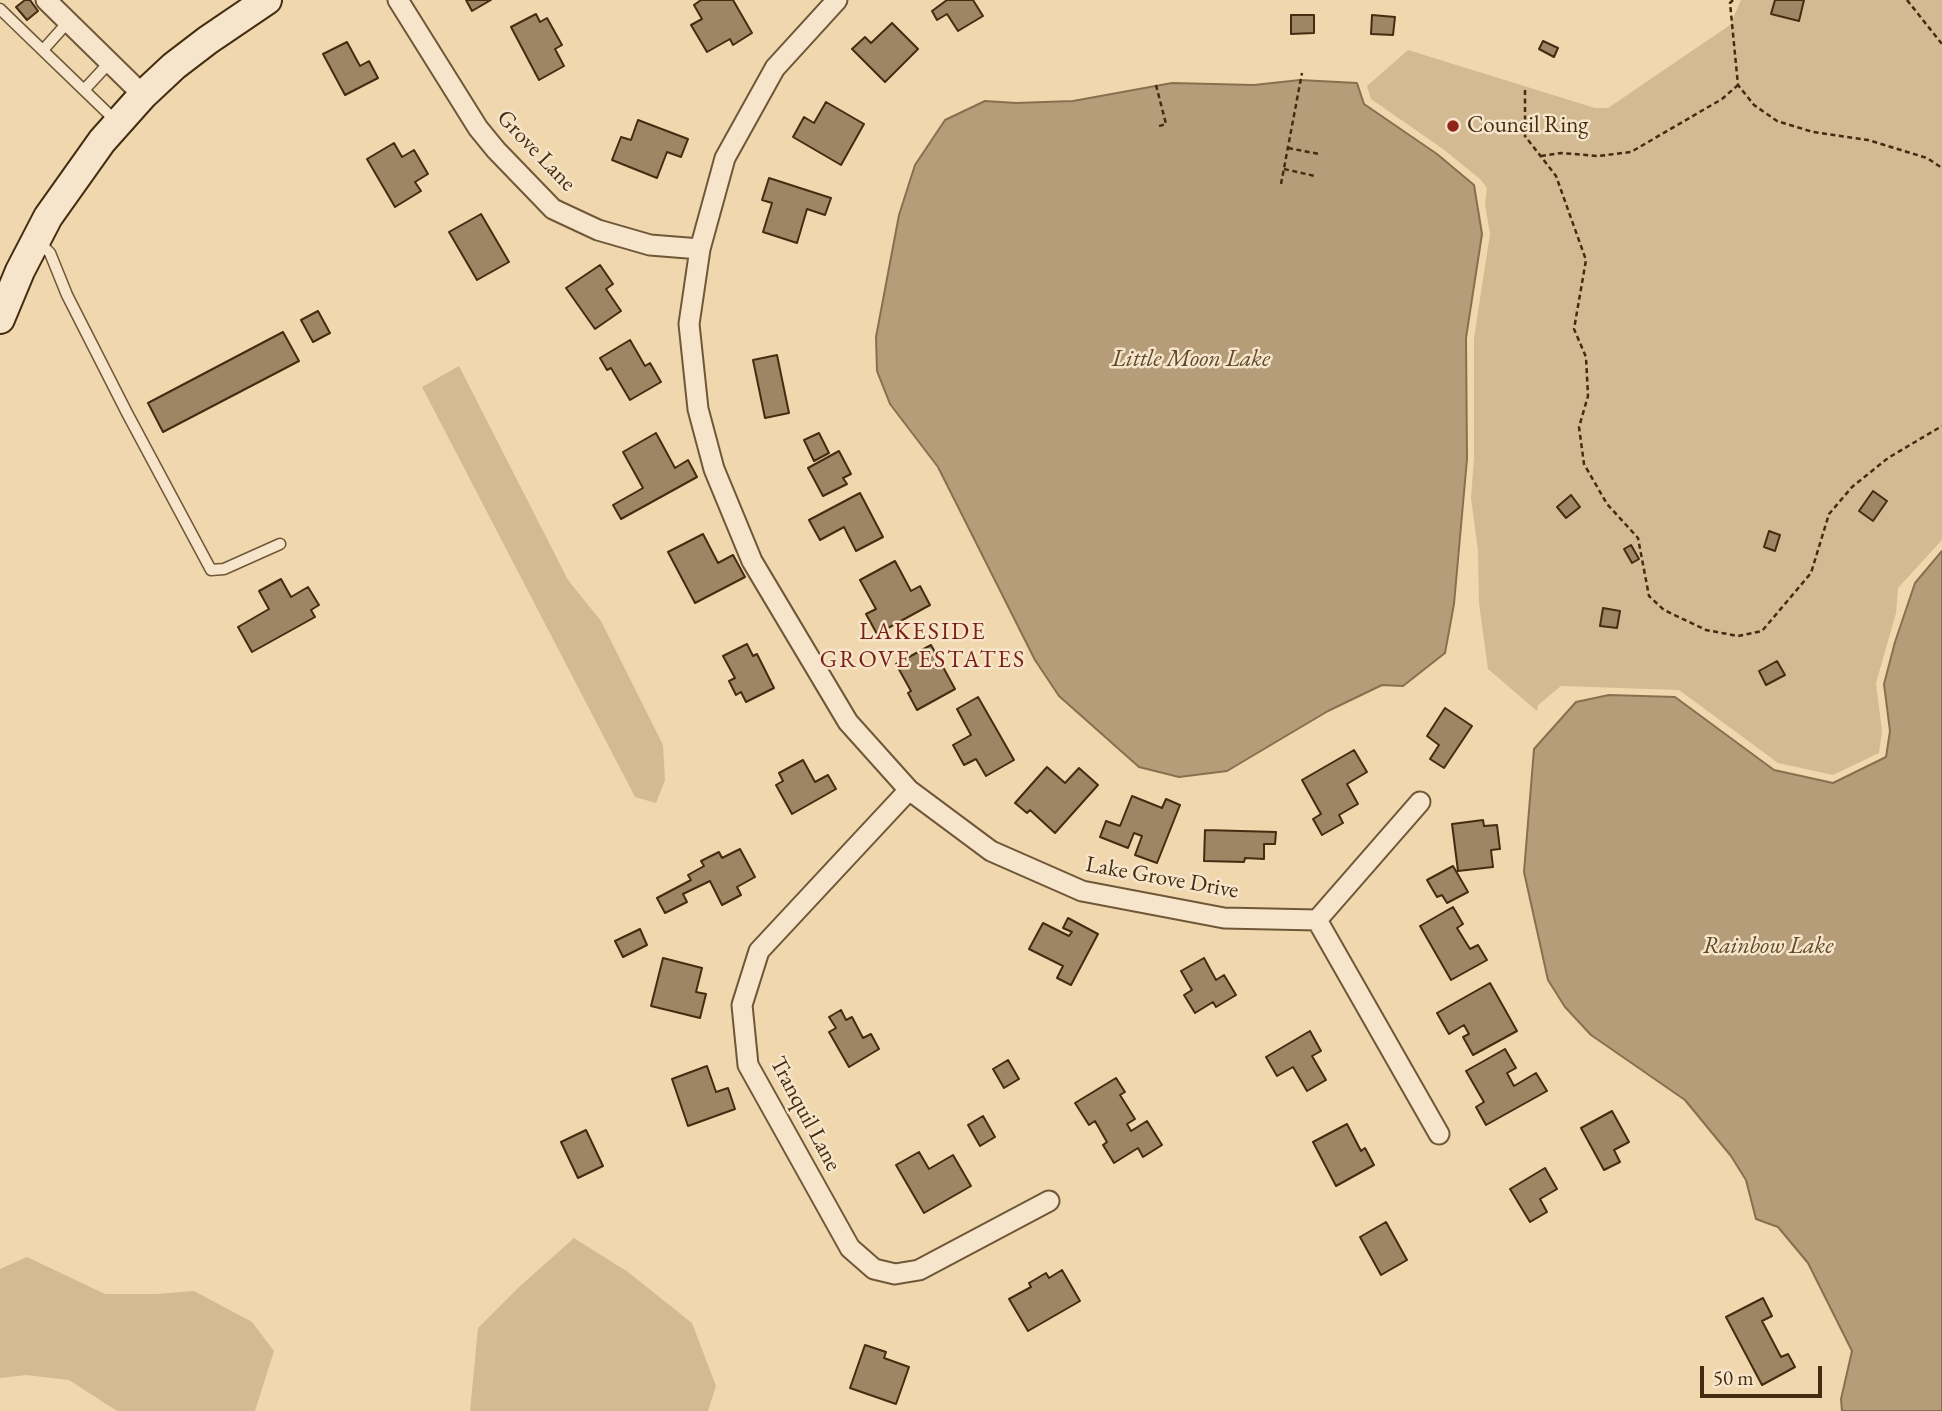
<!DOCTYPE html>
<style>
body{margin:0}
#map{position:relative;width:1942px;height:1411px;overflow:hidden;background:#f1d7ae;font-family:"EB Garamond",serif}
canvas{display:block}
.scale{position:absolute;left:1700px;top:1366px;width:122px;height:32px;box-sizing:border-box;border:4px solid #442c11;border-top:0;padding-left:9px;font-size:21px;line-height:24px;white-space:nowrap;color:#442c11;-webkit-text-stroke:5px #f6e5ca;paint-order:stroke}
</style>
<div id="map">
<canvas width="1942" height="1411"></canvas>
<div class="scale">50 m</div>
</div>
<script>
const c = document.querySelector('canvas').getContext('2d');
c.lineJoin = 'round';
function fillPath(path, color) { c.fillStyle = color; c.fill(path, 'evenodd'); }
const toPath = rows => new Path2D(rows.map(r => 'M' + r).join(''));
function trace(path, color, width, dash) { c.strokeStyle = color; c.lineWidth = width; c.lineCap = dash ? 'butt' : 'round'; c.setLineDash(dash || []); c.stroke(path); }
function write(font, color, halo, rows, align = 'center') {
  c.font = font + ' "EB Garamond",serif'; c.lineWidth = 5; c.setLineDash([]); c.textBaseline = 'middle'; c.strokeStyle = halo; c.fillStyle = color; for (const [text, x, y, turn = 0] of rows) {
    c.save(); c.translate(x, y); c.rotate((+turn || 0) * Math.PI / 180); c.textAlign = isNaN(turn) ? turn : align; if (halo) c.strokeText(text, 0, 0); c.fillText(text, 0, 0); c.restore();
  }
}
const green = toPath([
 [1741,0,1942,0,1942,540,1898,588,1896,613,1876,683,1882,731,1879,753,1833,775,1778,763,1679,690,1561,686,1538,705,1537,711,1488,669,1479,603,1478,551,1471,498,1474,458,1474,338,1490,234,1485,204,1487,188,1480,179,1443,149,1371,99,1367,86,1408,50,1595,108,1608,108,1730,25],
 [459,366,568,580,601,621,663,745,665,780,656,803,635,797,422,387],
 [574,1238,628,1272,692,1323,716,1386,708,1411,470,1411,478,1328,518,1288],
 [27,1257,105,1294,156,1294,194,1291,252,1322,274,1351,255,1411,117,1411,69,1380,26,1375,0,1378,0,1269]
]);
const water = toPath([
 [1300,80,1357,83,1364,104,1437,154,1474,185,1482,234,1466,338,1467,459,1454,604,1445,653,1403,686,1382,685,1328,711,1227,771,1179,777,1139,767,1059,696,1035,660,938,467,890,404,877,371,876,337,899,215,915,165,945,120,985,101,1016,103,1073,101,1172,83,1254,85,1300,80],
 [1942,551,1942,1411,1842,1411,1841,1399,1852,1351,1808,1263,1778,1227,1756,1219,1746,1180,1731,1156,1685,1100,1591,1035,1565,1007,1548,980,1524,872,1534,749,1576,702,1609,695,1675,697,1774,770,1833,783,1886,757,1890,731,1884,684,1895,642,1915,583,1942,551]
]);
const building = toPath([
 [25,0,30,0,38,11,27,20,16,7,25,0],
 [466,0,491,0,472,11,466,0],
 [701,0,733,0,752,33,733,45,730,39,707,52,691,25,702,19,694,5,701,0],
 [947,0,973,0,983,16,958,31,947,14,937,20,932,11,947,0],
 [1775,0,1804,0,1799,21,1771,14,1775,0],
 [536,14,540,22,547,18,562,45,555,49,564,66,539,80,511,27,536,14],
 [1291,15,1314,15,1314,33,1291,34,1291,15],
 [1372,15,1395,17,1393,35,1371,34,1372,15],
 [892,23,918,49,885,82,852,49,865,37,871,43,892,23],
 [1543,41,1558,48,1554,57,1539,49,1543,41],
 [347,42,360,66,369,61,378,78,345,95,323,54,347,42],
 [826,102,864,124,841,165,793,137,804,117,814,123,826,102],
 [638,120,688,139,681,157,667,152,657,178,612,160,621,137,631,140,638,120],
 [394,143,402,157,414,150,428,174,415,182,421,191,395,207,367,159,394,143],
 [769,178,831,198,825,215,807,209,797,243,763,232,772,203,762,200,769,178],
 [481,214,509,262,477,280,449,232,481,214],
 [600,265,613,284,606,289,621,311,595,329,566,288,600,265],
 [318,311,330,333,313,342,301,320,318,311],
 [283,332,299,361,163,432,148,403,283,332],
 [630,340,645,366,650,363,661,382,630,400,611,368,607,370,600,358,630,340],
 [777,355,789,413,765,418,753,360,777,355],
 [656,433,675,468,688,460,697,477,621,519,613,505,643,488,623,452,656,433],
 [819,433,829,453,814,461,804,440,819,433],
 [839,451,851,474,843,478,847,484,823,496,808,468,839,451],
 [1873,491,1887,501,1873,521,1859,511,1873,491],
 [860,493,883,537,856,551,844,527,820,540,809,520,860,493],
 [1571,495,1580,507,1566,518,1557,507,1571,495],
 [1769,531,1780,535,1775,551,1764,547,1769,531],
 [703,534,718,563,733,555,745,577,695,603,668,552,703,534],
 [1631,545,1639,559,1632,563,1624,549,1631,545],
 [895,561,911,591,920,586,930,605,877,634,866,614,876,609,860,580,895,561],
 [281,579,291,597,308,587,319,605,311,610,315,617,252,652,238,627,269,609,259,591,281,579],
 [1603,608,1620,611,1617,628,1600,626,1603,608],
 [747,644,753,656,757,654,774,688,746,702,741,692,736,695,729,681,735,678,723,656,747,644],
 [931,645,955,689,917,710,908,693,911,691,896,664,931,645],
 [1777,661,1785,675,1766,685,1759,671,1777,661],
 [978,697,1014,760,986,776,976,759,964,765,953,745,971,735,957,709,978,697],
 [1445,708,1472,726,1444,768,1430,759,1439,745,1427,736,1445,708],
 [1354,750,1367,772,1347,784,1358,804,1339,815,1343,823,1322,835,1313,819,1321,814,1302,780,1354,750],
 [803,760,815,782,828,775,836,789,792,814,776,785,783,781,779,773,803,760],
 [1047,767,1065,783,1079,768,1098,785,1055,833,1030,810,1027,813,1015,803,1047,767],
 [1132,796,1162,808,1166,799,1180,805,1157,863,1135,855,1142,836,1134,833,1128,848,1100,837,1106,821,1120,826,1132,796],
 [1483,820,1484,826,1497,825,1500,849,1491,850,1493,867,1458,871,1452,824,1483,820],
 [1205,830,1276,832,1275,844,1264,844,1264,859,1245,858,1244,862,1204,861,1205,830],
 [740,849,755,877,737,887,741,895,722,905,710,881,683,894,687,902,665,913,657,898,691,880,688,875,704,866,701,861,719,852,722,858,740,849],
 [1453,866,1468,892,1447,903,1442,895,1437,897,1427,880,1453,866],
 [1453,907,1463,924,1457,928,1470,949,1478,945,1487,960,1451,980,1420,926,1453,907],
 [1068,918,1098,934,1071,985,1057,978,1063,966,1029,949,1043,923,1069,936,1072,932,1063,928,1068,918],
 [640,929,647,945,623,957,615,941,640,929],
 [663,958,702,968,696,992,706,994,700,1018,651,1006,663,958],
 [1204,958,1216,980,1224,975,1236,995,1216,1007,1213,1002,1195,1013,1184,995,1192,990,1181,971,1204,958],
 [1490,983,1517,1031,1473,1055,1463,1037,1469,1034,1464,1025,1449,1034,1437,1013,1490,983],
 [841,1010,846,1020,852,1017,863,1038,871,1034,879,1049,849,1067,829,1032,836,1028,829,1017,841,1010],
 [1310,1031,1321,1051,1312,1056,1326,1080,1307,1091,1293,1067,1277,1076,1266,1057,1310,1031],
 [1505,1049,1516,1068,1507,1073,1514,1086,1536,1073,1547,1091,1486,1125,1476,1107,1484,1102,1466,1071,1505,1049],
 [1008,1060,1019,1079,1004,1088,993,1069,1008,1060],
 [707,1066,716,1092,728,1088,735,1109,688,1126,672,1079,707,1066],
 [1116,1078,1125,1092,1120,1095,1135,1119,1127,1124,1131,1131,1147,1121,1162,1145,1143,1157,1138,1148,1114,1163,1103,1145,1107,1142,1095,1121,1089,1125,1075,1103,1116,1078],
 [1612,1111,1629,1142,1614,1150,1620,1162,1604,1170,1581,1128,1612,1111],
 [983,1116,995,1137,980,1146,968,1125,983,1116],
 [1347,1124,1361,1151,1365,1148,1374,1165,1336,1186,1313,1142,1347,1124],
 [586,1130,603,1166,578,1178,561,1142,586,1130],
 [919,1152,929,1169,953,1155,971,1186,924,1213,896,1165,919,1152],
 [1545,1168,1557,1189,1540,1199,1547,1212,1530,1222,1510,1189,1545,1168],
 [1386,1222,1407,1260,1381,1275,1360,1237,1386,1222],
 [1062,1270,1080,1301,1028,1331,1009,1299,1031,1287,1029,1283,1046,1273,1049,1278,1062,1270],
 [1763,1298,1772,1316,1762,1321,1781,1357,1788,1354,1795,1367,1762,1385,1726,1317,1763,1298],
 [865,1345,886,1352,884,1358,909,1367,896,1404,850,1388,865,1345]
]);
const path = toPath([
 [1733,0,1730,3,1738,85,1754,105,1777,121,1813,132,1868,140,1927,158,1942,168],
 [1907,0,1942,44],
 [1156,85,1166,124,1156,127],
 [1525,90,1525,136,1556,176,1586,260,1574,329,1586,357,1588,396,1579,427,1584,464,1607,504,1638,538,1649,596,1664,610,1706,630,1738,636,1762,631,1811,573,1829,514,1852,487,1888,458,1942,426],
 [1288,148,1319,154],
 [1541,156,1561,153,1598,156,1631,152,1722,99,1738,85],
 [1284,169,1315,176],
 [1281,184,1302,73]
]);
const lane = toPath([
 [0,9,117,122],
 [43,50,68,22],
 [84,90,109,63],
 [39,242,50,253,67,295,127,413,211,570,224,569,280,544]
]);
const street = toPath([
 [46,0,143,95],
 [398,0,478,128,496,150,553,209,598,230,650,245,700,249],
 [837,0,775,68,725,158,700,249,689,324,698,409,714,469,752,561,848,722,909,790,991,851,1082,891,1224,918,1317,920,1420,802],
 [909,790,759,951,742,1005,748,1065,850,1248,874,1269,895,1274,919,1270,1049,1201],
 [1317,920,1439,1134]
]);
const secondary = toPath([
 [0,319,20,271,48,217,102,141,143,95,174,66,208,40,267,0]
]);
const markers = [
 [1453,126,7,"#8f2418"]
];
const poiNames = [
 ["Council Ring",1467,126]
];
const streetNames = [
 ["Grove Lane",536,151,46],
 ["Lake Grove Drive",1162,878,10],
 ["Tranquil Lane",805,1114,62]
];
const waterNames = [
 ["Little Moon Lake",1191,359],
 ["Rainbow Lake",1768,946]
];
const neighbourhoodNames = [
 ["LAKESIDE",923,632],
 ["GROVE ESTATES",923,660]
];
fillPath(green, '#d4ba93');
fillPath(water, '#b69d79');
trace(water, '#88704f', 2);
fillPath(building, '#9e8563');
trace(building, '#442c11', 2);
trace(lane, '#6f5738', 13);
trace(street, '#6f5738', 23);
trace(secondary, '#442c11', 32);
trace(path, '#442c11', 2.5, [5, 3.5]);
trace(lane, '#f6e5ca', 10);
trace(street, '#f6e5ca', 19);
trace(secondary, '#f6e5ca', 28);
for (const [x, y, r, color] of markers) { const dot = new Path2D(); dot.arc(x, y, r, 0, 2 * Math.PI); c.fillStyle = color; c.fill(dot); trace(dot, '#f6e5ca', 2.5); }
write('23px', '#442c11', '#f6e5ca', poiNames, 'left');
write('23px', '#442c11', '#f6e5ca', streetNames);
write('italic 24px', '#60482b', '#f6e5ca', waterNames);
c.letterSpacing = '2px';
write('24px', '#7a1f14', '#f6e5ca', neighbourhoodNames);
c.letterSpacing = '0px';
</script>
